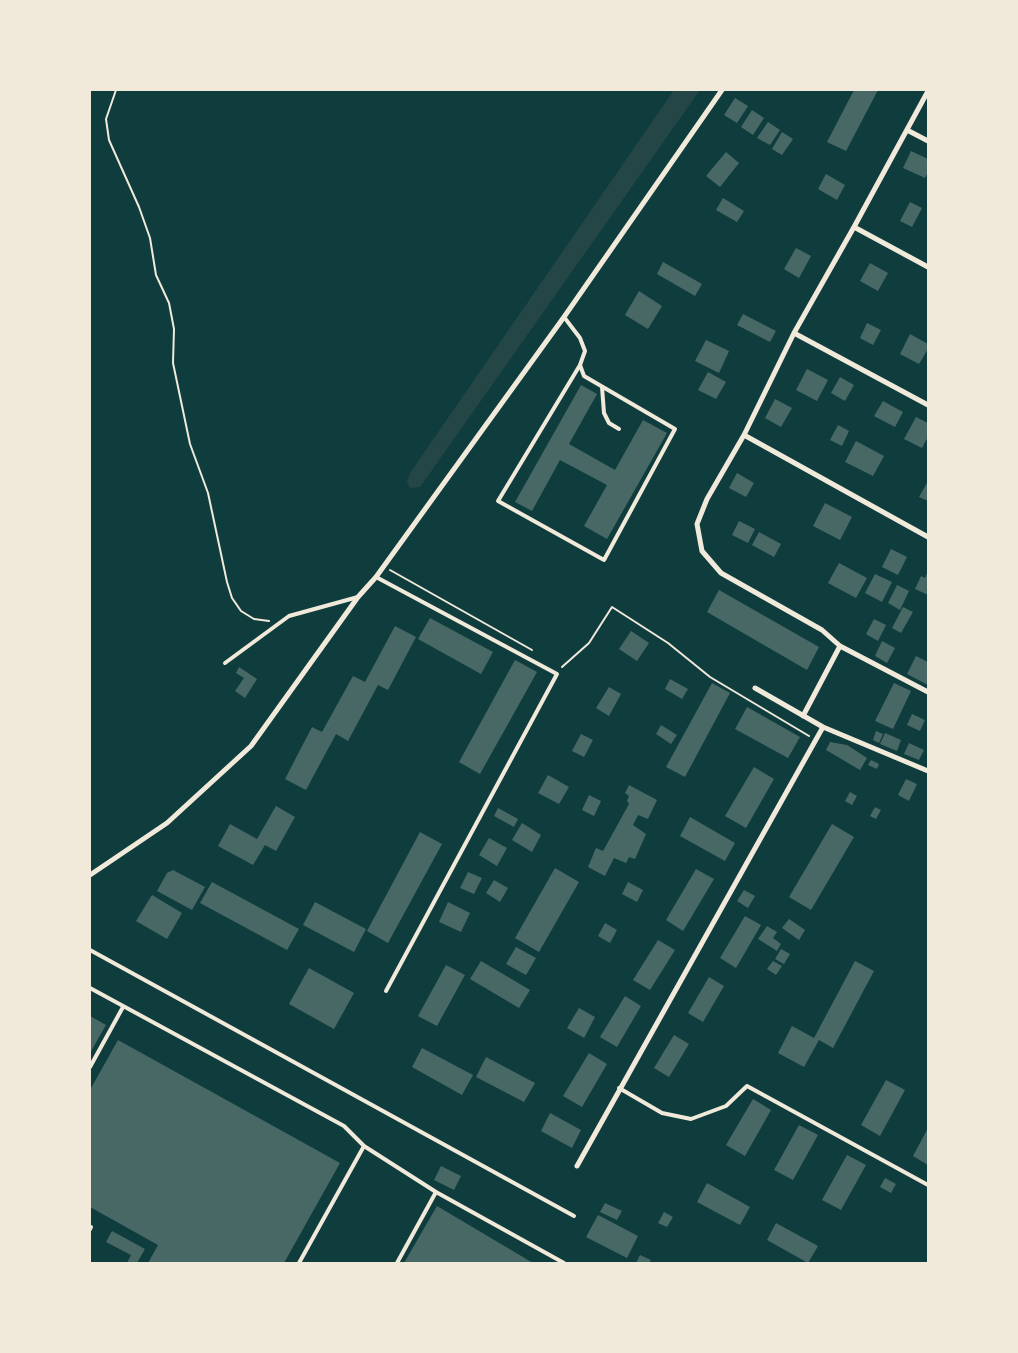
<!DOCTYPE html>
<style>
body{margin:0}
#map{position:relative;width:1018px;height:1353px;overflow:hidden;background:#0f3d3e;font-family:"DejaVu Sans",sans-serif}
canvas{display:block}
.frame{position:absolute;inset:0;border:91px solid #f1e9da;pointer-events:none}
</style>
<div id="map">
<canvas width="1018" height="1353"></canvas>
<div class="frame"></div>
</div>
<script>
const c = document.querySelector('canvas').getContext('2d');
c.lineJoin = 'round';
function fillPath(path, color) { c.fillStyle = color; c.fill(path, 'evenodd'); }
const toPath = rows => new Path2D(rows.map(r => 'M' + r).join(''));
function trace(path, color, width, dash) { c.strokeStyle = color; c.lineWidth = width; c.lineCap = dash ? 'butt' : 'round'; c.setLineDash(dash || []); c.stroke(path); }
const green = toPath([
 [674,90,700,90,420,487,410,488,407,482,410,473]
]);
const building = toPath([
 [854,90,878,90,846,151,827,142],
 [735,98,748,106,737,123,724,115],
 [752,110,764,118,753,135,741,127],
 [768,122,780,130,770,145,757,138],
 [782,132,793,139,782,155,772,149],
 [911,151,928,159,928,172,925,178,903,168],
 [726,152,739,163,720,187,706,176],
 [826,174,845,185,837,200,818,189],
 [723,198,744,211,737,222,716,210],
 [910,202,922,208,912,227,900,221],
 [796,248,811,256,799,278,784,269],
 [663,262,702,284,695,296,657,274],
 [870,263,888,273,878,291,860,281],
 [639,291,662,306,648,329,625,315],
 [743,314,776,331,770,342,737,325],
 [867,323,881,330,873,345,860,338],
 [910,334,928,344,928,349,919,364,900,354],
 [706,340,729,351,719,373,695,361],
 [807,369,828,380,817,401,796,390],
 [708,372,726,382,716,399,698,390],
 [840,377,854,385,845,401,831,393],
 [581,385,597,394,569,444,615,470,643,420,667,433,607,539,584,526,607,485,560,460,532,511,515,502],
 [775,399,792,408,781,427,765,418],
 [883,401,903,412,895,427,874,416],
 [916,417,928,423,928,437,922,448,904,439],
 [838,425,849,431,842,446,830,440],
 [856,441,884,456,873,476,845,462],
 [737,473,754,483,746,497,729,488],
 [928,481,928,501,919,497],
 [825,503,852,517,840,540,813,526],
 [739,521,755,529,748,543,732,535],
 [759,532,781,544,774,557,752,545],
 [891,549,907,557,898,575,882,567],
 [839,563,867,578,856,598,828,583],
 [928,571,928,595,915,589,921,576,925,578],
 [875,574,892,582,882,602,865,593],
 [897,585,909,591,900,610,888,603],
 [719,590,819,647,807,670,707,612],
 [903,607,913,612,901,633,892,628],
 [430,618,493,652,481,674,418,639],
 [874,619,886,625,878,641,866,634],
 [395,626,416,637,388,690,378,685,348,741,336,734,306,790,285,779,312,727,322,732,353,676,365,682],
 [631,631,649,643,637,661,619,649],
 [882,641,895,648,887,663,875,656],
 [916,656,928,662,928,685,907,674],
 [515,660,537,672,480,774,459,762],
 [239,667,257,679,245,698,235,691,244,678,236,673],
 [670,679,688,689,682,699,665,689],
 [712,683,730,693,685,777,666,767],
 [894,683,911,691,893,729,875,721],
 [609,687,621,694,609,716,596,708],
 [747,707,800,737,788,758,735,729],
 [912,714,925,720,920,731,907,725],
 [661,725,677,735,671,744,656,734],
 [876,731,883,734,879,743,873,740],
 [885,733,901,740,897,751,880,744],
 [581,734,593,740,584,757,572,751],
 [830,742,847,745,867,758,860,770,826,750],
 [909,743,924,750,919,760,904,754],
 [871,760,879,764,877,769,868,765],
 [754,767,774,779,746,828,725,816],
 [548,775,569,787,559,804,538,793],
 [906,779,917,784,909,801,898,795],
 [629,785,657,800,648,819,638,815,633,825,646,834,635,859,629,857,626,863,614,858,605,876,588,867,596,848,603,851,629,804,627,801,629,796,625,793],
 [850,792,857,796,852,805,845,801],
 [589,795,601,801,594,816,582,810],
 [276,806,295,817,276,851,265,845,253,865,218,846,230,824,257,839],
 [875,807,881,810,876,819,870,816],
 [498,808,518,819,514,827,494,816],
 [690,817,735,843,725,861,680,836],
 [522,823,541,835,532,852,512,840],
 [832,824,854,837,811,910,789,897],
 [420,832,442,844,388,943,367,931],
 [489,838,507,848,497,866,479,855],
 [555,868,579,882,539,952,515,938],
 [696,869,714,879,683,931,666,920],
 [173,870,205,887,192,910,157,891,167,873],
 [468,872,482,878,474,894,460,888],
 [494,880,508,888,500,902,486,893],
 [212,882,299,929,287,950,200,903],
 [628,882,643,890,637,902,622,894],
 [744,890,755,896,748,908,737,901],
 [152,895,182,913,167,939,136,921],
 [315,902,366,929,354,952,303,925],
 [448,902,470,913,461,932,439,922],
 [745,916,761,925,736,968,720,958],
 [789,919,805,930,799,940,782,928],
 [605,923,617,930,610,943,598,936],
 [767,926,777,932,773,938,781,944,777,951,758,939],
 [658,940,675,950,650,990,633,980],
 [516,947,536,958,526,975,506,964],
 [781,949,790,954,784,964,775,959],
 [481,961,530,990,519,1008,470,979],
 [773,961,782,966,776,975,767,969],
 [855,961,874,971,833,1048,819,1040,804,1067,778,1053,792,1026,814,1038],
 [446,965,465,975,437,1026,418,1016],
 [309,968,354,993,334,1029,289,1004],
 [709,977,724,986,703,1022,688,1013],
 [625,996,641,1006,617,1047,600,1037],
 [579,1008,595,1017,584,1038,567,1028],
 [90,1016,106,1025,90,1053],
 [674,1035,689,1044,669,1077,654,1068],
 [118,1040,340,1163,284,1263,148,1263,158,1245,90,1207,90,1090],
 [422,1048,473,1075,462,1095,412,1067],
 [589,1053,607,1064,582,1107,563,1096],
 [486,1057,535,1083,524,1102,476,1077],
 [886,1080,905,1090,880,1136,861,1125],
 [753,1099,771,1110,745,1156,726,1145],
 [550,1113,581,1130,572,1148,541,1131],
 [799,1125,818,1135,793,1180,774,1170],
 [928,1128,928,1165,913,1156],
 [847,1155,866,1165,841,1210,822,1200],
 [441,1166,461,1176,454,1190,434,1180],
 [885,1178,896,1184,891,1193,880,1187],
 [707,1183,750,1207,740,1225,697,1202],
 [605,1203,622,1211,617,1220,600,1212],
 [437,1206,533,1263,404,1263],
 [664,1212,673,1217,667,1227,658,1223],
 [598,1215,638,1236,627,1258,586,1237],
 [776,1223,818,1246,808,1263,767,1240],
 [112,1231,145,1249,137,1263,127,1263,131,1255,106,1242],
 [640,1255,651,1260,649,1263,636,1263]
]);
const path = toPath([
 [116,90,106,119,109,140,139,207,150,238,156,275,169,303,174,329,173,363,190,444,208,493,227,582,232,598,241,611,254,619,269,621],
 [390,570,532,650],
 [562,667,589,643,612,607,668,643,710,677,809,736]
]);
const service = toPath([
 [564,317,580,338,585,351,580,365,584,376,675,429,604,560,498,501,580,365],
 [602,387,604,413,609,423,619,429],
 [376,577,557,674,386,991],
 [225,663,289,616,358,597],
 [90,950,574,1216],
 [90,988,344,1126,364,1146,436,1192,564,1263],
 [90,1067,123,1007],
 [619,1088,662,1113,691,1119,726,1106,747,1086,928,1185],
 [90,1229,91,1227],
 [299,1263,364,1146],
 [397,1263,436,1192]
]);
const minor = toPath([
 [928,91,854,227,794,333,744,435,707,499,697,524,702,551,721,573,822,630,840,646,928,692],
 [907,130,928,141],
 [854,227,928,267],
 [794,333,928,405],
 [744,435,928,537],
 [755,688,823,727,928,771],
 [803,716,840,646],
 [90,875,167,823,251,746,358,597,376,577,564,317,722,90],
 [577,1166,823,727]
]);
fillPath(green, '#244646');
fillPath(building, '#486865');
trace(path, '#f1e9da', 2);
trace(service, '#f1e9da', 4);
trace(minor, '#f1e9da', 5);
</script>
